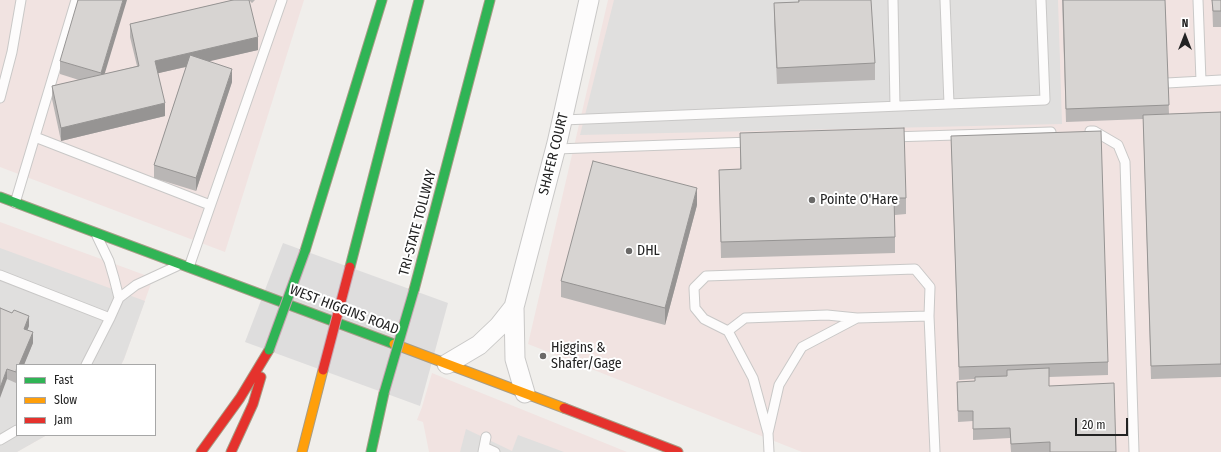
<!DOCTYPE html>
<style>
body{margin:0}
#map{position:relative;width:1221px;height:452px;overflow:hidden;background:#f0eeeb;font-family:"Fira Sans Condensed",sans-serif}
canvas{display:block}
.legend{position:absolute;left:16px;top:364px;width:140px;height:72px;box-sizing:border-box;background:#fff;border:1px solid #a7a7a7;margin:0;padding:5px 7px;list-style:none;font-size:12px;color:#222}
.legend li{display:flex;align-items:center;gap:8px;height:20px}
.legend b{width:20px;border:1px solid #a7a7a7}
.north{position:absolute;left:1165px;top:16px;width:40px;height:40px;-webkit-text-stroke:3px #fff;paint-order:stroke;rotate:0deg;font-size:11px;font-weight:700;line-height:16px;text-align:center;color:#222}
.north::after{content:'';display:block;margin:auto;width:14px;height:18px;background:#222;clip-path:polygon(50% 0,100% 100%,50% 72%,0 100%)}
.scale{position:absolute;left:1075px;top:418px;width:53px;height:18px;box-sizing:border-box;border:2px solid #222;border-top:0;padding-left:5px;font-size:12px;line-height:14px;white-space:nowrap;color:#222;-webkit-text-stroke:3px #fff;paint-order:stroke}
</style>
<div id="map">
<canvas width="1221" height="452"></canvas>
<ul class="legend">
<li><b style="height:5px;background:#30b455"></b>Fast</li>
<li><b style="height:5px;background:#ff9f0a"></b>Slow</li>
<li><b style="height:5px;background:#e5322d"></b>Jam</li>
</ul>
<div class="north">N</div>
<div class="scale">20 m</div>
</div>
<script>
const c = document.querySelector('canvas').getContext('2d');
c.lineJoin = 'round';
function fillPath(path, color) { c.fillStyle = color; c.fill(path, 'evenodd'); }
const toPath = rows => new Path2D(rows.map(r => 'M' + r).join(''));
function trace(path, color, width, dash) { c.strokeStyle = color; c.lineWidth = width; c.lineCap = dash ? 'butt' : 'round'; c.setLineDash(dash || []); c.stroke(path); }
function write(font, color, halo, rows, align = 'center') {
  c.font = font + ' "Fira Sans Condensed",sans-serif'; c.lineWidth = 4; c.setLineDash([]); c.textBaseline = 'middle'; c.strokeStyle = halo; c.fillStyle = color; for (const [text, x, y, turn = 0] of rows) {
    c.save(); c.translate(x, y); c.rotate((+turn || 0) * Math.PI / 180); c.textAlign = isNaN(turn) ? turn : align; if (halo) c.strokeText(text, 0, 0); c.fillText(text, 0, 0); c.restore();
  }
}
const commercial = toPath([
 [0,0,304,0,225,252,0,167],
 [608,0,1221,0,1221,452,802,452,528,344],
 [0,222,153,278,124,359,121,365,17,365,17,435,47,435,17,452,0,452],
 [432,373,627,452,429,452,423,422,417,420,422,407]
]);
const parking = toPath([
 [614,0,1058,0,1062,124,580,135],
 [0,248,145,301,124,359,121,365,17,365,17,435,47,435,17,452,0,452],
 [466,429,512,451,518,435,564,452,460,452]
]);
const pier = toPath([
 [283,243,448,303,420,406,245,342]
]);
const lane = toPath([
 [893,0,895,106],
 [945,0,949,104],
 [1198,0,1201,81],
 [1167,83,1221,80],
 [0,98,12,52,21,0],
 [563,120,1045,100,1041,0],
 [1090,131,1094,131,1118,145,1125,162,1134,452],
 [35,137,210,205],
 [892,137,1051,132],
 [556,149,751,142],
 [15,203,76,0],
 [97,236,109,261,114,278,119,298],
 [189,267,282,0],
 [0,275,110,318,86,365],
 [110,318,119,298,136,285,177,266],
 [728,331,745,318,827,315,857,318,929,316,935,452],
 [768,433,753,378,728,331,704,319,695,308,694,288,706,276,915,269,930,287,929,316],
 [0,440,17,430],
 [484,447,495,452],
 [483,452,486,437],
 [769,452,768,433,779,385,802,347,857,318]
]);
const street = toPath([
 [447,364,479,345,499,326,514,307],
 [525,393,515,359,514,307,557,143,589,0]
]);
const fast = toPath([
 [0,197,394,344],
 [305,251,382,0],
 [350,267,419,0],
 [414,290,490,0],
 [371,452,384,393]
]);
const slow = toPath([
 [394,344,564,408],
 [302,452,323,370]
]);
const jam = toPath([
 [564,408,678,452],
 [201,452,240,398,269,350],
 [231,452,253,404,261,377]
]);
const fastBridge = toPath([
 [269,350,305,251],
 [384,393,414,290]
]);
const jamBridge = toPath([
 [323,370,350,267]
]);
const wall = toPath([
 [233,0,255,0,252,3,249,0,258,50,208,61,232,82,196,191,154,178,154,165,186,67,158,73,165,116,61,141,52,99,52,86,79,80,60,74,60,61,105,74,137,66,130,37,130,24],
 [798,0,871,0,875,63,875,80,777,84,774,20,774,3,798,2],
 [1062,0,1165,0,1169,114,1221,112,1221,377,1151,379,1143,119,1066,122],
 [1212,0,1221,0,1221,27,1213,27],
 [740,133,906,198,906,214,895,215,895,253,721,258,719,170,740,169],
 [951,136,1108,362,1108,375,1049,377,1049,386,1116,452,1011,452,1010,438,973,440,973,421,958,422,957,382,975,381,975,379,959,380],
 [697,205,665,325,561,297,561,281],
 [0,308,29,326,27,330,33,343,16,383,7,379]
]);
const shadedWall = toPath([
 [123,0,127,0,101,86,101,73],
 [258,37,258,50,155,74,155,61],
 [232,69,232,82,196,191,196,178],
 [165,103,165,116,61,141,61,128],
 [697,188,697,205,665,325,665,308],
 [29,316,29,326,24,339,24,329],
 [33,332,33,343,24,365,19,365],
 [7,369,7,379,0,398,0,388],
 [17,371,17,382,16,383,16,372]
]);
const building = toPath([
 [78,0,123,0,101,73,60,61,78,0],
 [233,0,249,0,258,37,155,61,165,103,61,128,52,86,139,66,130,24,233,0],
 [799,0,871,0,875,63,777,68,774,3,799,2,799,0],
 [1063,0,1165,0,1169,105,1066,109,1063,0],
 [1212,0,1221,0,1221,11,1213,11,1212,0],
 [190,55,232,69,196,178,154,165,190,55],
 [1221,112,1221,364,1151,366,1143,115,1221,112],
 [904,128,906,198,894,198,895,237,721,242,719,170,741,169,740,133,904,128],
 [1101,131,1108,362,959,367,951,136,1101,131],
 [593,161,697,188,665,308,561,281,593,161],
 [0,308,12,313,14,310,29,316,24,329,33,332,19,365,17,365,16,372,7,369,0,388,0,308],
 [1049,368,1049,386,1114,383,1116,452,1050,452,1050,442,1011,444,1010,428,973,429,973,411,958,411,957,382,975,381,975,377,1007,376,1007,370,1049,368]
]);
const markers = [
 [812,200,4,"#6a6968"],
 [629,251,4,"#6a6968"],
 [543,356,4,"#6a6968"]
];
const streetNames = [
 ["SHAFER COURT",554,154,-76],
 ["TRI-STATE TOLLWAY",418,223,-75],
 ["WEST HIGGINS ROAD",344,310,21]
];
const poiNames = [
 ["Pointe O'Hare",820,200],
 ["DHL",637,251],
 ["Higgins &",551,348],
 ["Shafer/Gage",551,364]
];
fillPath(commercial, '#f1e3e1');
fillPath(parking, '#e0dfde');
fillPath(pier, '#dedddd');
trace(lane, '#c9c8c7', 11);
trace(street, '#c9c8c7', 21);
trace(fast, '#a79c86', 11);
trace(slow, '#a79c86', 11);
trace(jam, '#a79c86', 11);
trace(lane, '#fdfcfc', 9);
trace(street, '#fdfcfc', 19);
trace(fast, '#30b455', 9);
trace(slow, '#ff9f0a', 9);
trace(jam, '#e5322d', 9);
trace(fastBridge, '#c5a2ac', 11, []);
trace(jamBridge, '#c5a2ac', 11, []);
trace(fastBridge, '#30b455', 9);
trace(jamBridge, '#e5322d', 9);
fillPath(wall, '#b9b6b5');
fillPath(shadedWall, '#969493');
fillPath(building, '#d7d4d2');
trace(building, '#969493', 1);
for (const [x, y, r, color] of markers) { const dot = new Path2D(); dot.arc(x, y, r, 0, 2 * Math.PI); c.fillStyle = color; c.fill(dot); trace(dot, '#fff', 1.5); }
write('14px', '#222', '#fff', streetNames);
write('14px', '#222', '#fff', poiNames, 'left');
</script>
